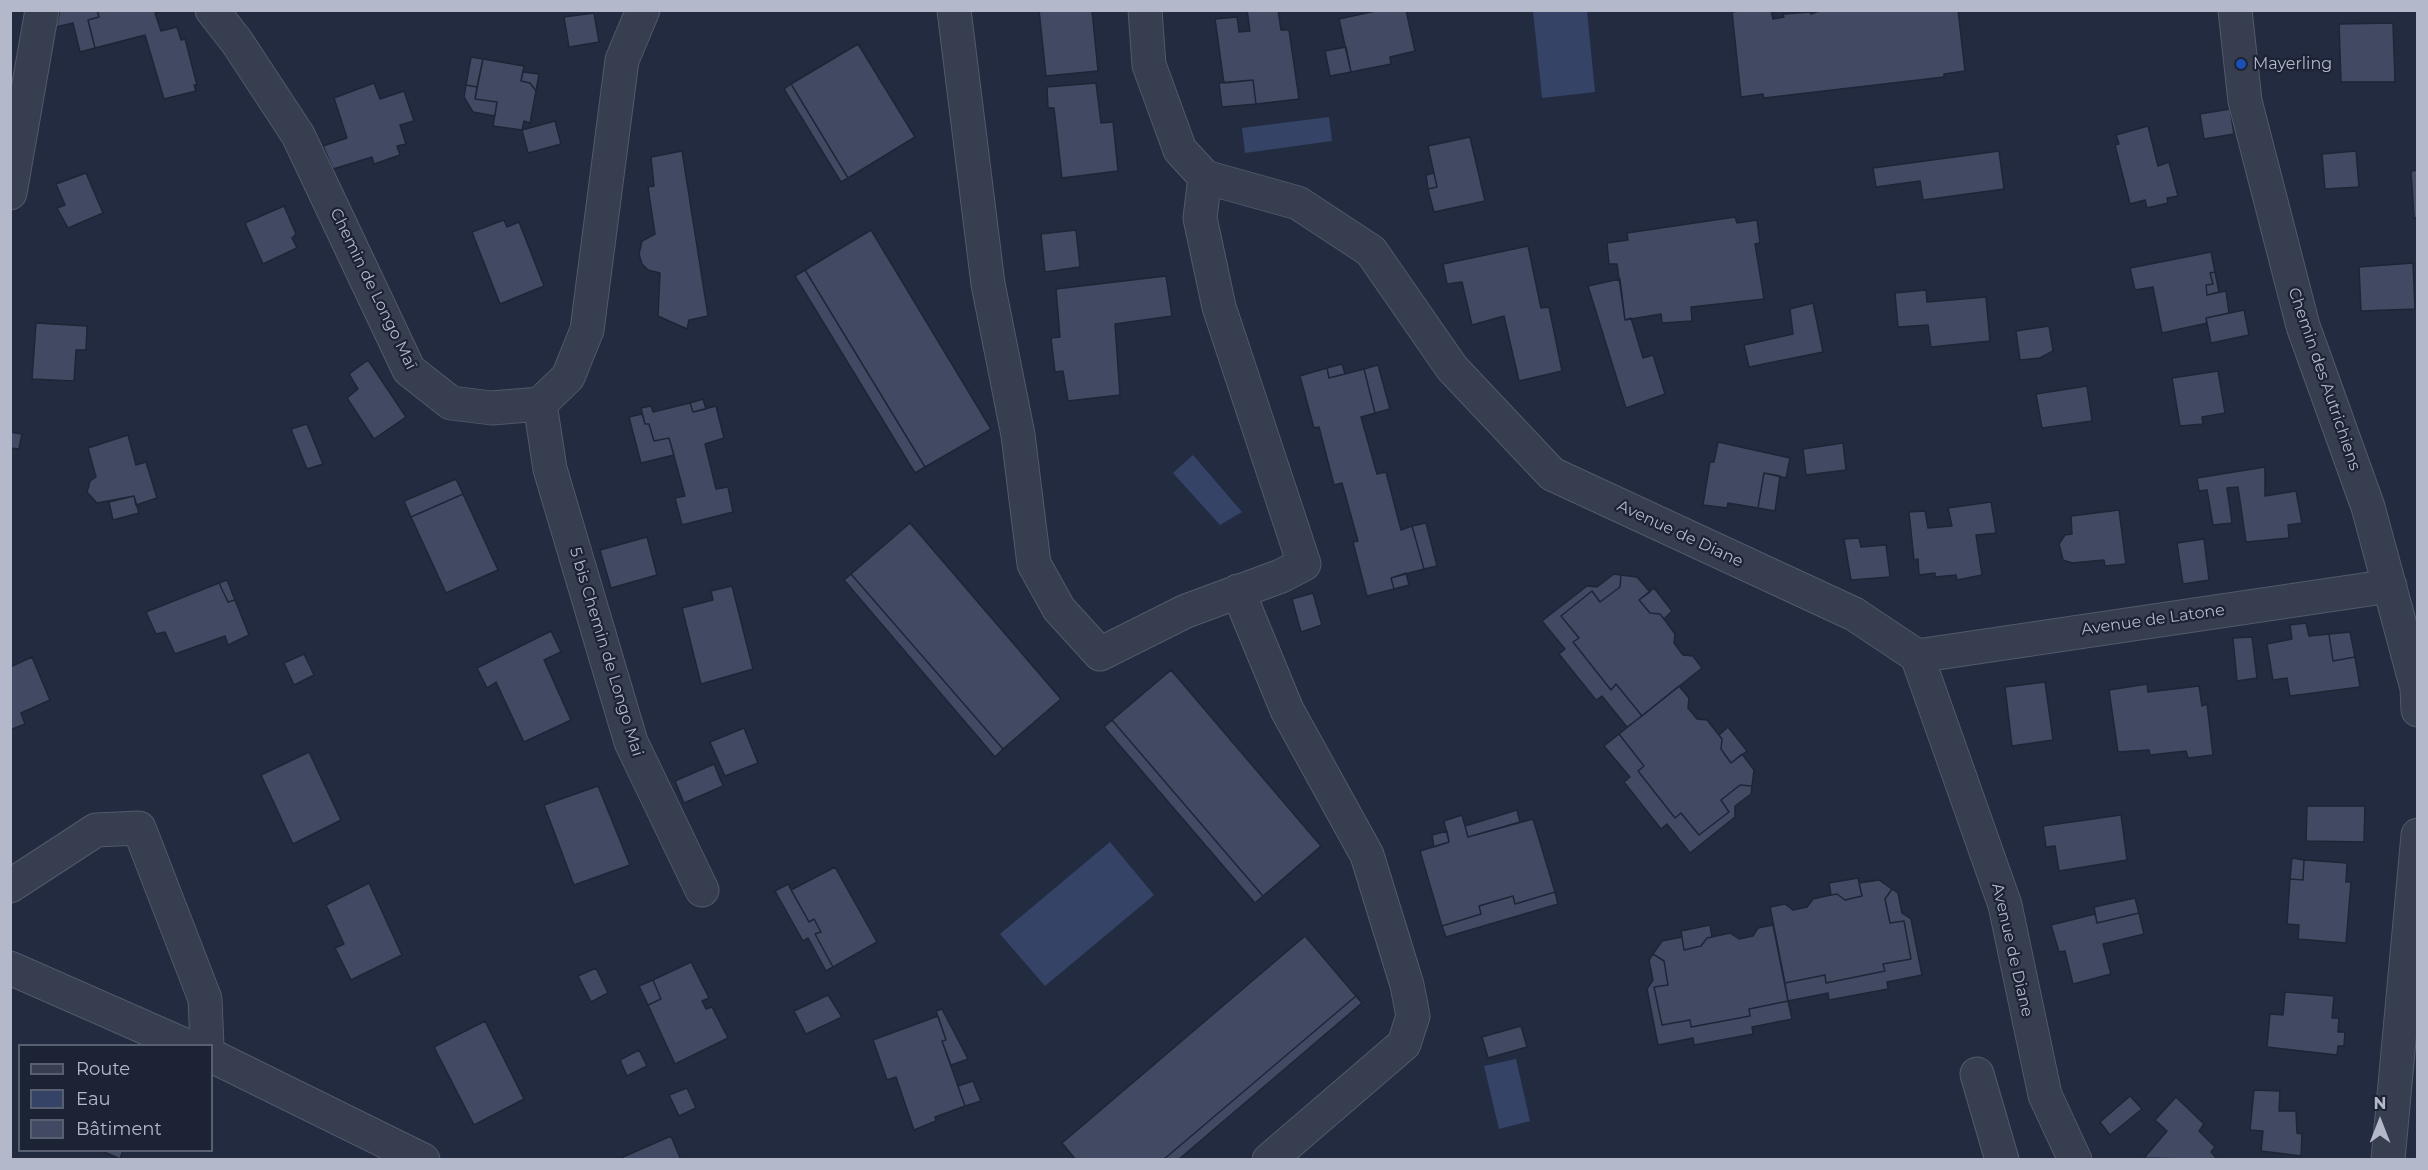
<!DOCTYPE html>
<meta charset="utf-8">
<style>
body{margin:0}
#map{position:relative;width:2428px;height:1170px;overflow:hidden;background:#232b40;font-family:Montserrat,sans-serif}
canvas{display:block}
.frame{position:absolute;inset:0;border:12px solid #b3b9ca;pointer-events:none}
.legend{position:absolute;left:18px;top:1044px;width:195px;height:108px;box-sizing:border-box;background:#1c2334;border:2px solid #585f70;margin:0;padding:8px 10px;list-style:none;font-size:18px;color:#b3b9ca}
.legend li{display:flex;align-items:center;gap:12px;height:30px}
.legend b{width:30px;border:2px solid #585f70}
.north{position:absolute;left:2350px;top:1092px;width:60px;height:60px;-webkit-text-stroke:4px #1c2334;paint-order:stroke;rotate:0deg;font-size:16px;font-weight:700;line-height:24px;text-align:center;color:#b3b9ca}
.north::after{content:'';display:block;margin:auto;width:21px;height:27px;background:#b3b9ca;clip-path:polygon(50% 0,100% 100%,50% 72%,0 100%)}
</style>
<div id="map">
<canvas width="2428" height="1170"></canvas>
<div class="frame"></div>
<ul class="legend">
<li><b style="height:8px;background:#373e4f"></b>Route</li>
<li><b style="height:16px;background:#354367"></b>Eau</li>
<li><b style="height:16px;background:#414a62"></b>Bâtiment</li>
</ul>
<div class="north">N</div>
</div>
<script>
const c = document.querySelector('canvas').getContext('2d');
c.lineJoin = 'round';
function fillPath(path, color) { c.fillStyle = color; c.fill(path, 'evenodd'); }
const toPath = rows => new Path2D(rows.map(r => 'M' + r).join(''));
function trace(path, color, width, dash) { c.strokeStyle = color; c.lineWidth = width; c.lineCap = dash ? 'butt' : 'round'; c.setLineDash(dash || []); c.stroke(path); }
function write(font, color, halo, rows, align = 'center') {
  c.font = font + ' Montserrat,sans-serif'; c.lineWidth = 4.5; c.setLineDash([]); c.textBaseline = 'middle'; c.strokeStyle = halo; c.fillStyle = color; for (const [text, x, y, turn = 0] of rows) {
    c.save(); c.translate(x, y); c.rotate((+turn || 0) * Math.PI / 180); c.textAlign = isNaN(turn) ? turn : align; if (halo) c.strokeText(text, 0, 0); c.fillText(text, 0, 0); c.restore();
  }
}
const water = toPath([
 [1533,11,1587,11,1595,92,1542,98],
 [1329,117,1332,141,1245,153,1242,128],
 [1193,455,1242,512,1220,525,1173,473],
 [1110,842,1154,895,1045,986,1000,934],
 [1516,1059,1530,1121,1499,1129,1484,1066]
]);
const building = toPath([
 [60,10,97,10,99,17,88,20,95,48,80,52,73,23,56,27,60,10],
 [97,10,167,10,155,13,161,31,177,27,181,40,185,39,197,85,194,85,196,91,164,99,145,35,95,48,88,20,99,17,97,10],
 [1039,10,1092,10,1098,71,1046,76,1039,10],
 [1247,10,1278,10,1281,30,1289,30,1299,99,1256,104,1253,80,1224,83,1215,19,1237,17,1239,32,1250,31,1247,10],
 [1380,10,1406,10,1415,51,1390,57,1391,64,1351,72,1339,19,1380,10],
 [1746,10,1771,10,1773,19,1784,17,1783,14,1810,12,1811,14,1822,10,1958,10,1965,71,1944,74,1944,77,1764,98,1763,94,1741,97,1732,12,1746,10],
 [594,13,599,42,569,47,564,17,594,13],
 [2393,23,2395,82,2341,82,2339,24,2393,23],
 [858,44,915,137,848,178,791,84,858,44],
 [1346,47,1351,72,1330,76,1325,51,1346,47],
 [471,57,483,59,477,87,466,85,471,57],
 [483,59,524,66,521,81,530,83,536,91,530,123,524,121,522,130,493,126,497,102,475,99,483,59],
 [523,72,539,74,536,91,530,83,521,81,523,72],
 [1253,80,1256,104,1222,107,1219,83,1253,80],
 [374,83,380,99,404,91,414,121,400,125,406,144,397,146,400,155,374,164,372,157,333,169,323,146,347,138,334,98,374,83],
 [1096,83,1101,123,1113,122,1118,171,1062,178,1054,108,1048,108,1047,87,1096,83],
 [791,84,848,178,841,182,784,89,791,84],
 [466,85,477,87,475,99,497,102,495,116,473,112,464,97,466,85],
 [2230,109,2234,134,2204,139,2200,114,2230,109],
 [555,121,561,144,528,153,522,130,555,121],
 [2148,126,2158,166,2169,162,2178,196,2167,198,2168,203,2147,208,2145,200,2130,204,2115,145,2119,144,2116,135,2148,126],
 [1470,137,1485,201,1434,212,1428,189,1437,187,1428,146,1470,137],
 [682,151,708,316,689,320,687,329,658,316,660,273,648,270,642,264,639,254,642,241,655,234,648,187,654,186,651,157,682,151],
 [1999,151,2004,189,1923,200,1920,181,1876,187,1873,168,1999,151],
 [2356,151,2359,187,2325,189,2322,154,2356,151],
 [2418,170,2418,217,2414,218,2411,171,2418,170],
 [86,173,103,213,68,228,57,208,65,205,56,184,86,173],
 [1434,173,1437,187,1428,189,1426,175,1434,173],
 [284,206,296,234,292,238,297,248,263,264,245,223,284,206],
 [1735,217,1737,223,1757,220,1760,243,1755,244,1764,299,1691,307,1692,321,1662,323,1661,314,1625,320,1617,264,1609,264,1607,243,1628,240,1627,233,1735,217],
 [504,220,507,227,519,222,544,286,500,304,472,232,504,220],
 [871,230,991,429,925,467,805,270,871,230],
 [1076,230,1080,267,1045,272,1041,234,1076,230],
 [1528,246,1541,308,1549,307,1562,371,1519,381,1504,316,1472,325,1462,282,1447,284,1443,264,1528,246],
 [2211,252,2215,272,2210,273,2213,284,2206,285,2207,295,2226,291,2229,313,2206,318,2207,323,2162,333,2153,287,2135,290,2130,268,2211,252],
 [2413,263,2415,309,2361,311,2359,267,2413,263],
 [805,270,925,467,915,473,795,276,805,270],
 [2215,272,2219,292,2207,295,2206,285,2213,284,2210,273,2215,272],
 [1166,276,1172,316,1115,324,1120,395,1068,401,1063,371,1055,372,1051,338,1060,337,1056,289,1166,276],
 [1620,279,1625,320,1631,318,1643,358,1653,355,1665,394,1626,408,1588,286,1620,279],
 [1926,290,1927,302,1986,297,1990,341,1931,347,1928,325,1898,327,1895,293,1926,290],
 [1813,303,1823,352,1749,367,1744,345,1793,334,1790,309,1813,303],
 [2244,310,2249,335,2211,343,2206,318,2244,310],
 [36,323,87,326,86,350,76,350,74,381,32,379,36,323],
 [2049,326,2053,351,2040,358,2020,360,2016,331,2049,326],
 [368,360,406,417,374,439,347,398,358,389,349,374,368,360],
 [1342,364,1345,374,1329,378,1327,368,1342,364],
 [1378,365,1390,409,1375,413,1364,369,1378,365],
 [1327,368,1329,378,1364,369,1375,413,1361,417,1377,474,1386,472,1401,530,1412,526,1424,569,1391,578,1394,589,1367,596,1353,542,1358,541,1342,483,1334,485,1319,427,1314,428,1300,376,1327,368],
 [2218,371,2225,413,2202,417,2203,424,2180,426,2172,378,2218,371],
 [2087,386,2092,421,2042,428,2036,394,2087,386],
 [703,399,706,409,693,412,690,403,703,399],
 [690,403,693,412,716,406,724,438,705,444,716,489,728,487,733,512,682,525,675,498,685,496,669,438,654,441,649,424,645,424,641,408,651,406,653,412,690,403],
 [642,414,645,424,649,424,654,441,669,438,674,455,641,463,629,417,642,414],
 [307,424,323,464,307,469,291,429,307,424],
 [10,432,22,434,19,449,10,448,10,432],
 [128,435,136,465,146,462,157,498,136,505,134,496,97,503,87,492,90,481,96,477,88,448,128,435],
 [1718,442,1790,458,1786,478,1764,473,1758,508,1728,503,1727,508,1703,505,1710,462,1714,462,1718,442],
 [1843,443,1846,470,1806,475,1803,449,1843,443],
 [2265,467,2265,496,2296,491,2302,523,2288,525,2289,538,2246,542,2238,487,2227,488,2232,523,2213,525,2207,490,2199,491,2197,478,2265,467],
 [1764,473,1780,476,1775,511,1758,508,1764,473],
 [456,479,463,494,411,517,404,501,456,479],
 [463,494,498,570,446,593,411,517,463,494],
 [134,496,139,513,113,520,109,502,134,496],
 [1991,502,1996,533,1976,535,1982,575,1957,580,1956,575,1935,577,1935,573,1919,575,1918,559,1914,560,1909,512,1925,511,1928,528,1952,526,1948,508,1991,502],
 [2119,510,2126,564,2105,566,2104,560,2072,563,2063,560,2059,544,2065,535,2072,534,2071,516,2119,510],
 [910,523,1061,699,1003,749,851,574,910,523],
 [1426,523,1437,566,1424,569,1412,526,1426,523],
 [647,537,657,575,611,588,600,550,647,537],
 [1859,538,1861,547,1886,545,1890,577,1851,580,1844,539,1859,538],
 [2204,539,2209,580,2183,584,2177,543,2204,539],
 [1406,573,1409,585,1394,589,1391,578,1406,573],
 [851,574,1003,749,995,757,844,580,851,574],
 [1614,574,1621,575,1620,587,1600,602,1592,591,1561,616,1579,638,1573,642,1611,690,1616,684,1642,716,1627,727,1602,696,1596,700,1559,654,1565,649,1542,621,1587,586,1597,587,1614,574],
 [1621,575,1637,577,1650,592,1639,600,1650,613,1660,614,1664,619,1675,634,1674,643,1683,655,1693,656,1702,668,1642,716,1616,684,1611,690,1573,642,1579,638,1561,616,1592,591,1600,602,1620,587,1621,575],
 [227,580,235,600,228,602,219,583,227,580],
 [219,583,228,602,235,600,249,635,228,645,225,636,175,654,165,632,156,634,146,612,219,583],
 [732,586,753,669,701,684,682,608,713,600,711,591,732,586],
 [1654,588,1672,611,1664,619,1660,614,1650,613,1639,600,1654,588],
 [1313,593,1322,625,1301,632,1292,599,1313,593],
 [2306,623,2309,636,2329,634,2333,661,2355,657,2360,687,2290,696,2287,678,2273,680,2267,644,2292,639,2290,625,2306,623],
 [551,631,561,652,544,660,571,720,524,742,496,682,487,688,477,668,551,631],
 [2350,632,2355,657,2333,661,2329,634,2350,632],
 [2252,637,2257,678,2237,681,2233,638,2252,637],
 [304,654,314,675,294,685,284,663,304,654],
 [32,657,50,700,21,713,25,724,10,730,10,667,32,657],
 [1171,670,1321,846,1263,896,1112,720,1171,670],
 [2045,682,2053,740,2012,746,2005,687,2045,682],
 [2147,684,2148,692,2199,686,2202,706,2207,704,2213,755,2188,758,2186,751,2150,755,2149,750,2118,752,2109,690,2147,684],
 [1679,686,1689,698,1688,708,1697,719,1707,720,1722,739,1721,749,1731,763,1742,754,1754,770,1752,786,1740,785,1721,800,1729,812,1699,835,1681,813,1675,818,1638,771,1644,766,1619,734,1679,686],
 [1112,720,1263,896,1255,903,1104,727,1112,720],
 [1728,727,1747,751,1731,763,1721,749,1722,739,1719,735,1728,727],
 [744,728,758,763,725,776,710,742,744,728],
 [1619,734,1644,766,1638,771,1675,818,1681,813,1699,835,1729,812,1721,800,1740,785,1752,786,1751,794,1735,806,1735,817,1690,853,1667,824,1661,829,1624,782,1630,777,1604,746,1619,734],
 [309,752,341,820,293,844,261,775,309,752],
 [714,764,723,786,684,803,675,781,714,764],
 [598,786,630,865,574,885,544,805,598,786],
 [2307,806,2365,806,2364,842,2306,841,2307,806],
 [1517,810,1520,822,1468,837,1465,826,1517,810],
 [1462,815,1468,837,1533,819,1555,892,1515,904,1513,896,1479,906,1481,914,1442,926,1420,851,1449,842,1444,821,1462,815],
 [2121,815,2127,860,2059,871,2055,846,2046,847,2043,826,2121,815],
 [1447,831,1449,842,1434,847,1432,835,1447,831],
 [2292,858,2304,860,2303,880,2290,879,2292,858],
 [2304,860,2347,863,2346,882,2351,882,2346,943,2298,939,2299,925,2287,924,2290,879,2303,880,2304,860],
 [835,867,877,942,833,967,815,934,821,932,814,919,809,922,791,890,835,867],
 [1858,878,1862,896,1845,900,1837,894,1831,895,1829,883,1858,878],
 [1879,880,1892,889,1885,899,1890,923,1904,921,1911,959,1883,964,1885,971,1826,983,1825,975,1785,983,1770,907,1785,904,1793,910,1807,907,1813,899,1831,895,1837,894,1845,900,1862,896,1859,883,1879,880],
 [369,883,402,955,351,980,335,948,344,944,326,905,369,883],
 [788,884,809,922,814,919,821,932,815,934,833,967,826,971,808,938,803,941,775,891,788,884],
 [1892,889,1898,893,1902,913,1911,919,1922,975,1887,982,1888,989,1829,1000,1828,993,1788,1001,1785,983,1825,975,1826,983,1885,971,1883,964,1911,959,1904,921,1890,923,1885,899,1892,889],
 [1555,892,1558,904,1446,937,1442,926,1481,914,1479,906,1513,896,1515,904,1555,892],
 [2135,898,2139,913,2097,923,2094,907,2135,898],
 [2139,913,2144,934,2103,944,2111,974,2073,984,2065,951,2059,952,2051,925,2095,914,2097,923,2139,913],
 [1710,925,1712,937,1707,938,1701,946,1684,950,1681,931,1710,925],
 [1773,925,1788,1001,1749,1009,1750,1016,1691,1027,1690,1020,1662,1025,1654,987,1668,985,1664,961,1653,954,1662,941,1682,937,1684,950,1701,946,1707,938,1730,933,1739,939,1753,936,1758,928,1773,925],
 [1305,936,1356,996,1163,1160,1076,1160,1062,1143,1305,936],
 [1653,954,1664,961,1668,985,1654,987,1662,1025,1690,1020,1691,1027,1750,1016,1749,1009,1788,1001,1792,1019,1752,1027,1753,1034,1694,1045,1693,1038,1658,1045,1647,989,1653,980,1649,960,1653,954],
 [691,962,709,998,702,1001,706,1009,712,1007,728,1038,675,1064,648,1005,661,999,653,980,691,962],
 [596,968,608,993,591,1002,578,976,596,968],
 [653,980,661,999,648,1005,639,986,653,980],
 [2285,992,2334,996,2332,1018,2339,1018,2338,1032,2345,1032,2344,1046,2338,1046,2337,1055,2267,1047,2270,1014,2283,1015,2285,992],
 [828,995,842,1017,806,1034,794,1011,828,995],
 [1356,996,1362,1003,1178,1160,1163,1160,1356,996],
 [942,1009,968,1059,951,1065,942,1041,946,1040,936,1011,942,1009],
 [938,1016,946,1040,942,1041,965,1106,935,1117,936,1121,914,1130,896,1077,887,1080,873,1040,938,1016],
 [485,1021,524,1099,474,1125,434,1047,485,1021],
 [1521,1026,1527,1047,1488,1058,1482,1037,1521,1026],
 [639,1050,647,1066,627,1076,620,1060,639,1050],
 [973,1081,981,1101,965,1106,958,1086,973,1081],
 [687,1088,696,1108,679,1116,669,1095,687,1088],
 [2254,1090,2280,1091,2279,1111,2296,1111,2297,1133,2302,1134,2301,1156,2261,1151,2263,1131,2250,1130,2254,1090],
 [2130,1096,2142,1109,2110,1135,2100,1122,2130,1096],
 [2176,1097,2204,1124,2199,1131,2215,1147,2211,1152,2218,1160,2144,1158,2167,1131,2155,1120,2176,1097],
 [671,1136,681,1160,624,1160,623,1157,671,1136],
 [100,1150,123,1150,120,1159,100,1150]
]);
const minor = toPath([
 [212,10,237,42,298,135,409,370,451,403,492,408,540,404,568,377,587,330,622,60,643,10],
 [954,10,988,284,1018,435,1034,564,1059,609,1100,654,1186,611,1281,576,1304,564,1219,307,1200,218,1205,177],
 [1145,10,1149,65,1180,150,1205,177,1298,203,1371,251,1452,368,1552,474,1854,614,1917,656,2005,905,2045,1095,2075,1160],
 [2235,10,2245,101,2303,326,2368,507,2417,688,2418,710],
 [10,193,42,10],
 [540,404,550,469,631,742,702,890],
 [1238,591,1287,710,1367,855,1407,985,1413,1016,1404,1044,1269,1160],
 [1917,656,2390,586],
 [10,886,96,830,139,828,205,999,207,1046],
 [10,968,187,1046],
 [212,1056,423,1160],
 [1977,1074,2002,1160],
 [2388,1160,2418,835]
]);
const markers = [
 [2241,64,6,"#1a4fb4"]
];
const poiNames = [
 ["Mayerling",2253,64]
];
const streetNames = [
 ["Chemin de Longo Maï",373,289,64],
 ["Chemin des Autrichiens",2324,379,71],
 ["Avenue de Diane",1680,534,25],
 ["Avenue de Latone",2153,620,-8],
 ["5 bis Chemin de Longo Mai",606,652,73],
 ["Avenue de Diane",2012,950,77]
];
fillPath(water, '#354367');
fillPath(building, '#414a62');
trace(building, '#1e2536', 1.5);
trace(minor, '#52596a', 35);
trace(minor, '#373e4f', 33);
for (const [x, y, r, color] of markers) { const dot = new Path2D(); dot.arc(x, y, r, 0, 2 * Math.PI); c.fillStyle = color; c.fill(dot); trace(dot, '#1c2334', 2); }
write('16px', '#b3b9ca', '#1c2334', poiNames, 'left');
write('16px', '#b3b9ca', '#1c2334', streetNames);
</script>
